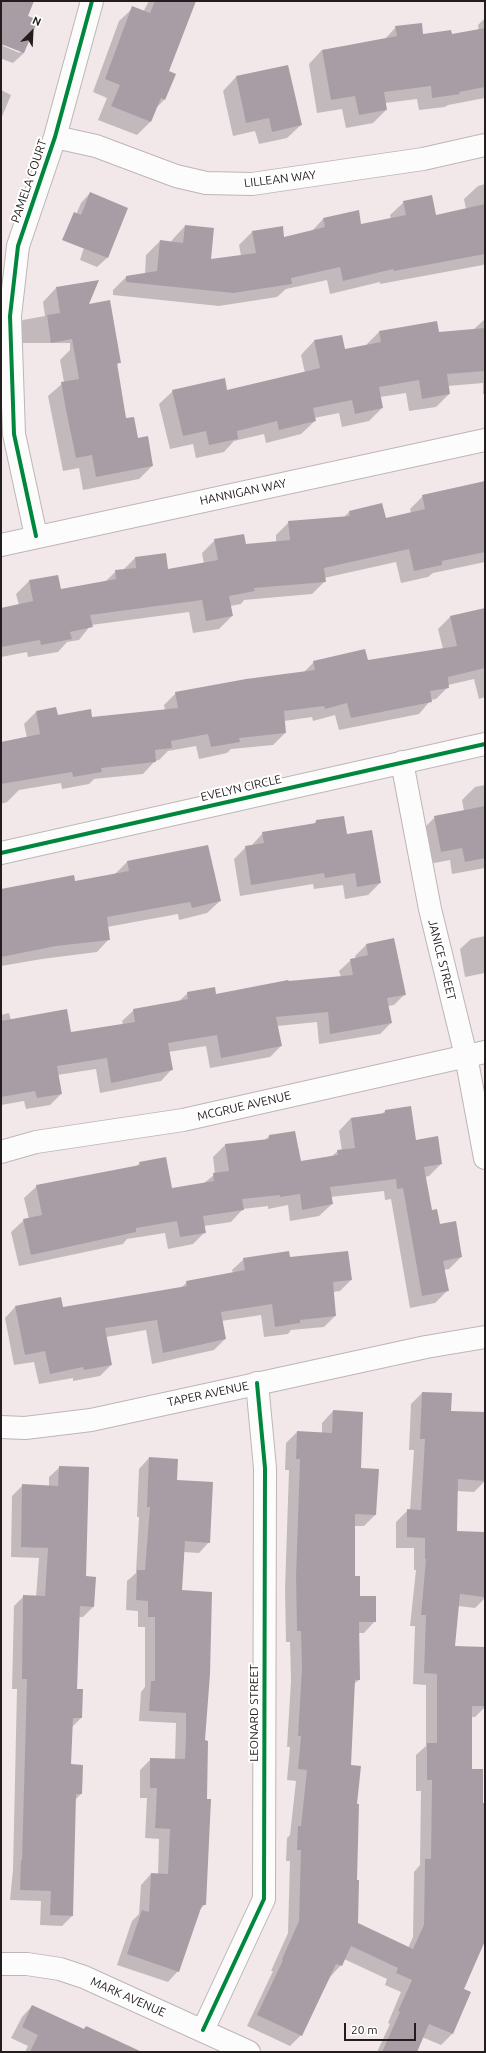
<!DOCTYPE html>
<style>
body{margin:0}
#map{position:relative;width:486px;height:2053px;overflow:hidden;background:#f2e8ea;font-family:Ubuntu,sans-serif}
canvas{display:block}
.frame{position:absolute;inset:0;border:2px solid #241d1e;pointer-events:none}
.north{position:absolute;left:12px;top:12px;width:40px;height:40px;-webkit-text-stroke:3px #fff;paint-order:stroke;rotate:24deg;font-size:11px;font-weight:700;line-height:16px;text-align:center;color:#241d1e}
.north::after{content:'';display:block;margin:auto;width:14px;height:18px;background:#241d1e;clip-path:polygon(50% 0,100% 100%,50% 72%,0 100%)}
.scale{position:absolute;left:344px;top:2023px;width:72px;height:18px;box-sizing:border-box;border:2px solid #241d1e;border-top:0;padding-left:5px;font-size:12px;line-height:14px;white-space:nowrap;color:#241d1e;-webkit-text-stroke:3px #fff;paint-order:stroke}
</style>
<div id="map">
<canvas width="486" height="2053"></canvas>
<div class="frame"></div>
<div class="north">N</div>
<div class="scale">20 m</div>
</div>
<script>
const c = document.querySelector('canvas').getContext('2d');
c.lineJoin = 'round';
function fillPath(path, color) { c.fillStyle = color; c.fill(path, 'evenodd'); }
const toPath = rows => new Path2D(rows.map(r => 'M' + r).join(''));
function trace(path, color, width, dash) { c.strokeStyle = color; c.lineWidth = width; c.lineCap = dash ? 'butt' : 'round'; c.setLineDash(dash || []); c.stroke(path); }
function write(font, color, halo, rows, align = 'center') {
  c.font = font + ' Ubuntu,sans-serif'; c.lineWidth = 4; c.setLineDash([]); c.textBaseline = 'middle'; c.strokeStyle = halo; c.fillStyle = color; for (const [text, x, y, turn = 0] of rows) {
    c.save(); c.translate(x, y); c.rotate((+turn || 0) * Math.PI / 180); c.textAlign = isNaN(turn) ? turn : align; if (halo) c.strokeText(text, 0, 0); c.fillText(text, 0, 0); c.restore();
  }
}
const shadow = toPath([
 [1,1,33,1,26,17,24,53,13,63,2,59,1,62],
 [4,44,20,50,20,53,3,46],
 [149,1,185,1,167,72,175,75,164,100,155,109,150,122,137,135,98,120,107,98,93,92,119,21,133,8,143,12],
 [485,18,485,98,448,105,445,107,419,110,417,99,385,103,386,110,373,123,346,128,342,109,317,113,309,64,322,50,384,40,396,27,422,35,451,36,479,31,478,25],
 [236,77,301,125,287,138,259,144,255,131,233,136,223,91],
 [1,90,11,95,1,119],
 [485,184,485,263,483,265,380,284,380,282,330,294,327,280,286,289,277,297,219,306,113,295,113,290,126,277,145,274,146,255,160,241,171,243,172,240,185,226,210,260,241,256,239,245,253,231,284,238,311,232,323,219,361,225,391,219,390,215,404,202,436,216,466,209,464,199,478,186],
 [90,193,127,208,107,258,97,267,80,260,87,238,69,231,81,203],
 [56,288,88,306,120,362,116,366,125,419,152,466,139,479,83,490,79,468,63,471,48,396,64,382,60,360,70,350,70,343,11,343,10,333,23,320,45,316,43,302],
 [485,319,485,394,483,394,483,383,448,386,449,394,436,407,409,411,406,393,380,397,382,408,369,421,342,427,339,413,314,418,315,421,301,434,266,443,264,434,234,441,224,452,196,458,193,444,170,449,159,404,173,391,227,391,305,373,301,355,314,341,344,351,366,345,379,332,438,333,473,330],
 [485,482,485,562,433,573,428,577,401,583,396,562,324,578,325,581,312,594,244,600,241,604,230,606,232,616,219,629,193,633,189,612,91,625,79,640,67,642,58,652,28,657,27,652,1,657,1,609,19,605,16,594,29,581,60,590,105,582,116,571,123,570,135,558,167,570,204,564,202,553,215,540,245,545,276,542,276,535,289,522,344,517,349,512,385,519,411,513,410,509,423,496],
 [485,609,485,697,479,699,474,679,448,685,448,687,436,699,431,700,419,714,339,730,335,715,313,721,312,717,284,721,285,733,273,745,231,749,227,753,199,759,196,746,168,751,159,760,155,761,143,774,94,779,89,784,62,789,61,783,19,790,7,802,1,804,1,743,27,738,24,724,36,712,57,716,91,718,165,710,164,705,176,693,303,673,314,662,367,661,443,649,438,629,450,617],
 [485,785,485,868,452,874,450,860,429,864,422,830,435,817,464,811,462,800,475,787],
 [316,821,346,835,380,883,368,895,345,899,343,885,314,889,313,884,240,896,234,859,246,847,251,846,263,833,313,825],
 [208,846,220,901,207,913,179,920,178,914,107,927,109,939,97,952,42,959,1,966,1,890,74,882,114,875,127,862],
 [485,936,485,973,465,977,460,949,471,939],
 [366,945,405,994,394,1005,388,1006,391,1023,380,1034,319,1044,317,1022,277,1026,281,1046,270,1057,210,1068,206,1046,168,1052,172,1069,161,1081,100,1093,96,1069,57,1075,61,1094,50,1105,26,1109,24,1101,1,1105,1,1015,9,1013,11,1020,70,1033,123,1025,122,1021,134,1010,178,1002,188,993,215,996,288,982,341,977,339,971,351,960,356,959,355,956],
 [385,1111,441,1164,429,1176,425,1177,431,1212,461,1257,449,1269,444,1270,447,1291,435,1303,410,1308,391,1199,385,1200,384,1191,330,1197,332,1204,319,1216,290,1221,288,1205,268,1209,268,1206,243,1209,231,1222,204,1226,205,1232,193,1244,168,1249,165,1233,127,1239,123,1244,19,1266,11,1232,24,1220,29,1219,24,1198,37,1186,135,1167,140,1163,171,1189,203,1184,215,1174,213,1157,225,1145,265,1140,269,1136,300,1162,332,1156,338,1151,342,1151,339,1131,351,1118,382,1114],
 [289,1258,351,1280,340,1291,333,1292,335,1316,324,1327,291,1330,288,1334,264,1337,261,1315,221,1321,225,1339,214,1350,152,1364,146,1330,106,1337,111,1365,100,1376,73,1381,73,1378,39,1384,34,1362,14,1365,5,1318,16,1306,62,1308,181,1288,187,1282,233,1273,232,1270,244,1259],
 [422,1393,450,1412,485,1413,485,1481,474,1492,456,1491,456,1532,485,1533,485,1598,475,1608,458,1606,454,1647,485,1648,485,1707,475,1717,471,1717,463,1989,470,1992,452,2034,441,2045,422,2037,416,2052,377,2052,390,2024,388,2023,401,1992,385,1985,387,1979,344,1959,341,1965,330,1977,301,2035,290,2046,247,2026,273,1971,271,1971,288,1933,290,1861,286,1861,287,1838,290,1835,296,1781,287,1780,290,1747,287,1747,291,1681,290,1642,286,1642,285,1589,289,1470,285,1470,286,1443,297,1432,322,1433,322,1423,333,1411,360,1469,375,1515,364,1526,354,1526,354,1577,359,1597,375,1621,364,1633,358,1633,359,1680,354,1684,350,1766,356,1805,357,1924,408,1948,413,1937,414,1872,420,1865,421,1791,416,1791,416,1755,426,1746,426,1685,413,1684,415,1626,410,1626,416,1570,414,1570,414,1548,396,1548,396,1522,408,1510,410,1511,414,1450,409,1450,411,1404],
 [149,1458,176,1481,209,1542,199,1553,184,1552,181,1591,204,1741,205,1904,199,1911,178,1971,168,1982,117,1965,132,1921,139,1914,141,1885,151,1874,158,1874,159,1839,145,1838,147,1798,140,1798,140,1770,151,1759,175,1760,176,1723,139,1721,141,1692,145,1687,145,1627,138,1627,138,1611,126,1610,127,1581,136,1573,139,1517,137,1517,139,1469],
 [60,1467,85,1577,93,1607,83,1617,79,1617,76,1690,81,1718,72,1727,70,1765,82,1766,81,1794,75,1800,72,1916,62,1926,40,1925,41,1901,10,1900,13,1870,17,1689,12,1689,14,1606,24,1596,36,1597,39,1558,11,1557,12,1496,22,1486,49,1487,49,1477],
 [32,2006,83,2030,86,2027,141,2052,25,2052,28,2046,11,2038,22,2017]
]);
const building = toPath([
 [1,1,34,1,28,16,38,20,24,53,1,44],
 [155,1,196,1,169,71,176,74,165,100,161,98,151,122,111,106,120,85,105,79,132,6,150,13],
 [422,23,423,34,451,30,452,34,485,28,485,87,459,92,460,94,432,98,431,86,384,92,387,110,359,115,355,96,331,100,322,50,397,36,395,26],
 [288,65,302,125,272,132,269,118,246,123,236,76],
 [90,192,128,208,108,258,62,240,74,212,81,215],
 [432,195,436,215,485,204,485,254,394,271,393,269,343,281,340,267,291,278,292,284,233,293,126,282,126,276,157,271,160,240,183,243,185,225,214,228,211,259,256,253,252,231,283,226,284,237,325,227,323,218,359,210,361,224,406,215,403,201],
 [99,280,89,304,110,300,121,363,117,363,126,418,134,417,138,438,148,436,153,466,96,477,92,455,76,458,66,410,61,382,79,379,72,339,51,343,47,315,60,313,56,287],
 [437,321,439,332,485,328,485,371,447,374,450,394,422,399,419,380,379,387,383,408,355,414,352,400,313,408,316,421,279,430,277,421,237,431,238,439,209,445,206,431,183,436,172,390,225,378,227,390,320,368,314,340,342,335,345,349,381,342,379,331],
 [485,481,485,552,442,561,442,565,414,571,409,549,324,568,326,582,254,588,255,591,229,596,233,616,206,621,202,600,90,615,93,627,70,632,72,639,41,645,40,640,1,647,1,608,33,601,29,580,58,575,61,589,116,579,115,570,136,568,135,557,166,553,168,569,218,560,214,539,244,534,246,544,290,540,288,521,350,516,349,511,382,503,386,518,425,509,422,495],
 [485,608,485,668,448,677,449,688,430,691,432,702,351,718,347,703,325,709,324,706,284,711,286,733,239,738,240,742,211,747,208,734,171,741,172,748,155,750,156,762,101,768,102,772,73,777,72,772,1,784,1,742,40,734,36,711,56,707,58,715,91,709,92,717,178,708,175,692,246,679,315,670,313,661,365,649,368,660,457,646,450,616],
 [485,806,485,858,465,862,462,848,441,852,434,816],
 [344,816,347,834,372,830,381,883,357,887,355,873,325,878,324,873,251,885,245,846,264,843,262,832,316,823,316,820],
 [208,845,221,901,192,908,190,902,107,917,110,940,56,946,1,957,1,889,74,875,75,881,129,871,127,861],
 [394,938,406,995,387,998,392,1023,330,1034,328,1012,276,1017,282,1046,221,1058,217,1035,168,1043,173,1070,111,1083,107,1058,57,1066,62,1094,37,1098,35,1091,1,1097,1,1021,67,1009,71,1032,135,1022,133,1009,188,999,187,992,215,987,216,994,288,980,289,981,353,975,350,959,368,955,366,944],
 [411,1106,416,1140,438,1136,442,1164,424,1167,432,1210,437,1209,440,1224,456,1221,462,1257,443,1261,449,1291,422,1296,403,1188,397,1189,396,1179,330,1187,333,1204,302,1210,300,1194,280,1197,280,1195,242,1199,244,1210,203,1216,206,1233,180,1237,177,1221,136,1228,136,1232,31,1255,23,1219,42,1215,36,1185,140,1165,139,1162,166,1157,172,1188,214,1181,213,1173,229,1171,225,1144,269,1139,269,1135,295,1131,301,1161,338,1155,337,1150,355,1148,351,1118,385,1113,385,1110],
 [289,1251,290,1257,348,1251,352,1280,333,1282,336,1316,300,1320,300,1323,275,1327,272,1304,221,1312,226,1339,163,1353,157,1320,105,1328,112,1365,84,1370,83,1367,50,1374,45,1351,25,1355,15,1306,61,1297,63,1307,187,1286,186,1281,245,1270,243,1258],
 [422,1392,452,1393,451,1411,485,1412,485,1481,458,1479,457,1531,485,1532,485,1597,460,1594,455,1646,485,1647,485,1706,472,1706,472,1769,483,1769,483,1803,485,1803,485,1941,464,1989,471,1992,453,2034,429,2024,417,2052,382,2052,400,2012,398,2011,412,1980,396,1973,398,1968,351,1946,342,1966,336,1964,302,2036,257,2015,283,1960,282,1959,299,1921,301,1850,297,1850,298,1826,301,1826,307,1770,298,1769,301,1736,298,1736,302,1669,301,1631,297,1631,296,1577,300,1459,296,1459,297,1431,332,1433,333,1410,363,1412,361,1468,379,1469,376,1515,355,1514,355,1576,360,1576,360,1596,376,1596,376,1622,359,1622,360,1680,355,1680,351,1765,361,1766,357,1804,359,1804,357,1880,359,1880,358,1923,413,1949,424,1925,425,1859,431,1859,432,1780,427,1780,427,1743,437,1743,437,1674,424,1673,426,1615,421,1615,426,1559,425,1559,425,1538,407,1537,407,1509,421,1510,425,1439,420,1439],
 [149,1457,178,1459,177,1480,213,1482,210,1543,185,1541,182,1590,212,1592,210,1674,205,1740,208,1741,207,1799,211,1799,206,1905,202,1905,179,1972,127,1954,142,1910,149,1912,151,1873,168,1874,170,1829,155,1828,157,1788,150,1788,150,1758,185,1759,186,1735,186,1713,149,1711,151,1681,155,1681,155,1617,148,1617,148,1601,136,1600,137,1570,145,1570,150,1507,147,1507],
 [59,1466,89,1467,86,1576,96,1577,94,1607,80,1606,77,1689,83,1689,82,1718,73,1718,71,1764,83,1765,82,1794,76,1794,73,1916,50,1915,51,1891,20,1890,21,1860,22,1860,27,1679,22,1679,23,1595,45,1596,48,1548,21,1547,22,1484,58,1486],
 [32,2005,84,2029,86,2026,142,2052,30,2052,38,2035,22,2027]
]);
const street = toPath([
 [55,137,96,146,176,176,206,183,252,184,423,159,485,145],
 [36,536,14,434,10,316,18,246,55,137,92,1],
 [1,545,485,440],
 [402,762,430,909,466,1056,485,1158],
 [1,853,485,744],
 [1,1152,36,1142,183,1120,485,1052],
 [1,1427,25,1428,91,1420,426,1347,485,1337],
 [1,1964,27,1964,60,1969,84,1977,249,2052],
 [203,2030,264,1899,265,1468,257,1383]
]);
const cycleway = toPath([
 [36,536,14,434,10,316,18,246,55,137,92,1],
 [1,853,485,744],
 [203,2030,264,1899,265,1468,257,1383]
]);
const streetNames = [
 ["LILLEAN WAY",280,179,-7],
 ["PAMELA COURT",29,181,-71],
 ["HANNIGAN WAY",243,492,-12],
 ["EVELYN CIRCLE",241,788,-13],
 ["JANICE STREET",442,960,76],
 ["MCGRUE AVENUE",244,1106,-13],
 ["TAPER AVENUE",208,1394,-12],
 ["LEONARD STREET",254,1713,-90],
 ["MARK AVENUE",128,1997,24]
];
fillPath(shadow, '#0003');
fillPath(building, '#a89da4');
trace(street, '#bdb5b7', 24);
trace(street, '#fdfcfc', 22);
trace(cycleway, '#00873e', 4);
write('12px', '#241d1e', '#fff', streetNames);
</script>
